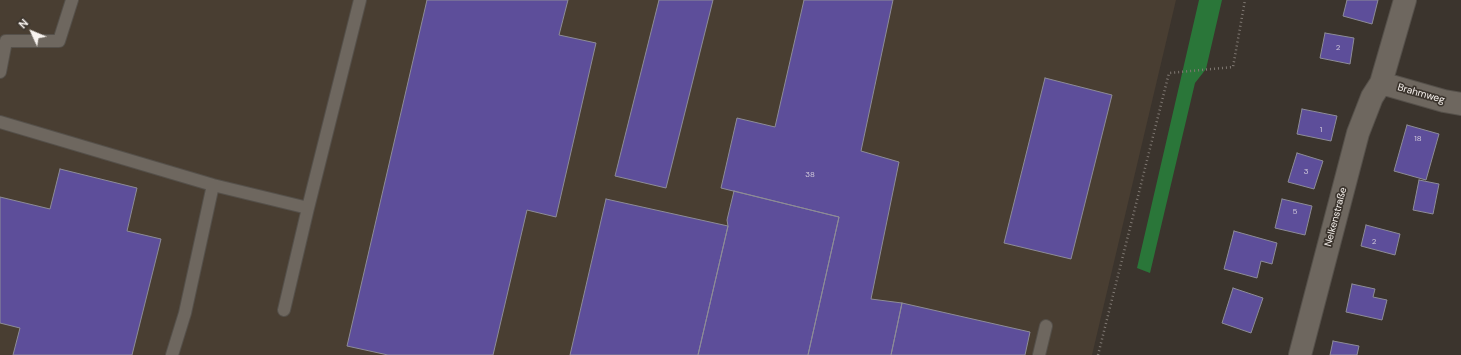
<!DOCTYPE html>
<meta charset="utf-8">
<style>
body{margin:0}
#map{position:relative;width:1461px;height:355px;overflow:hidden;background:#3b342d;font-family:"DM Sans",sans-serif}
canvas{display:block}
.north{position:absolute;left:12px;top:12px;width:40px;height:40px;-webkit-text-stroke:3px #3b342d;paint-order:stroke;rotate:314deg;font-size:11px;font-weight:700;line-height:16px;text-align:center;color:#f8f3ef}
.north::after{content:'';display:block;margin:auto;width:14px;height:18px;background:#f8f3ef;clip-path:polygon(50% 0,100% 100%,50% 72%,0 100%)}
</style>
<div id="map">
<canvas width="1461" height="355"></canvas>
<div class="north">N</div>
</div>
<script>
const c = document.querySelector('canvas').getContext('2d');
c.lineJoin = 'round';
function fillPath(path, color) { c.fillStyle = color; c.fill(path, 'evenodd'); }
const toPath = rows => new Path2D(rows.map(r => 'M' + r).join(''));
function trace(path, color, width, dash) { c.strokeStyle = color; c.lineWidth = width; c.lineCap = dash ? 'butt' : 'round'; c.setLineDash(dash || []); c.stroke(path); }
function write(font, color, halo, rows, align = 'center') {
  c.font = font + ' "DM Sans",sans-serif'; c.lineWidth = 3.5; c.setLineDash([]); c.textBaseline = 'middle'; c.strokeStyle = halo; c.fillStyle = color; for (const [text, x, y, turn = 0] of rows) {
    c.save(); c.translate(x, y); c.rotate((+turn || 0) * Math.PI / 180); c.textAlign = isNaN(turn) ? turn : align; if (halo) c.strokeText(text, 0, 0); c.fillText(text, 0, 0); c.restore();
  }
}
const built = toPath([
 [0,0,1176,0,1092,355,0,355]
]);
const forest = toPath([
 [1199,0,1222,0,1206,69,1195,83,1150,273,1137,268]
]);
const building = toPath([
 [427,0,568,0,559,35,596,43,556,217,527,210,493,355,388,355,347,346,427,0],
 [659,0,713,0,666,188,615,176,659,0],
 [804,0,893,0,861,151,899,162,871,299,902,303,891,355,808,355,839,217,721,188,737,118,775,127,804,0],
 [1347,0,1378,0,1372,24,1343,16,1347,0],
 [1325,33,1354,38,1350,64,1320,58,1325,33],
 [1045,78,1112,95,1071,259,1004,243,1045,78],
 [1302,109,1337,116,1331,141,1297,134,1302,109],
 [1407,125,1439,134,1426,180,1394,171,1407,125],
 [1297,153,1323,161,1314,189,1288,182,1297,153],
 [60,169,137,188,127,231,161,239,132,355,13,355,20,328,0,323,0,197,50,209,60,169],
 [1419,180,1439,184,1433,214,1413,210,1419,180],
 [734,191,839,217,808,355,698,355,728,226,727,220,734,191],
 [606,199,728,226,698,355,570,355,606,199],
 [1282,199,1312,206,1305,235,1275,228,1282,199],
 [1366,225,1400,234,1395,255,1361,246,1366,225],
 [1234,231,1277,243,1272,264,1261,261,1257,278,1224,269,1234,231],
 [1352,284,1375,289,1373,297,1387,300,1382,320,1346,312,1352,284],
 [1233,288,1263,298,1251,333,1222,323,1233,288],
 [902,303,1030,332,1025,355,891,355,902,303],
 [1333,341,1359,346,1357,355,1330,355,1333,341]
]);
const path = toPath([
 [1098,355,1169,73,1233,67,1245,0]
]);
const lane = toPath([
 [0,72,6,41,59,41,72,0],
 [0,122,213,185,308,208,360,0],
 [284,310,308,208],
 [172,355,185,313,213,185],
 [1039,355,1046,326]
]);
const street = toPath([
 [1381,83,1444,101,1461,104],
 [1300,355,1358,133,1372,97,1381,83,1405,0]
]);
const numberNames = [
 ["2",1338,48],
 ["1",1321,130],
 ["18",1418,139],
 ["3",1306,172],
 ["38",810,175],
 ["5",1295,212],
 ["2",1374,242]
];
const streetNames = [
 ["Brahmweg",1421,94,16],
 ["Nelkenstraße",1336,217,-75]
];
fillPath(built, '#493e32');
fillPath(forest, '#2a7639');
fillPath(building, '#5d4e9a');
trace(building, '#8d8c97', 1);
trace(lane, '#55504a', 14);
trace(street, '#55504a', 24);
trace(path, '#7f7872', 2.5, [1, 3]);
trace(lane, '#6e675f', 12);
trace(street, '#6e675f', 22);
write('8px', '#d1cada', null, numberNames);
write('10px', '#f8f3ef', '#3b342d', streetNames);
</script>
